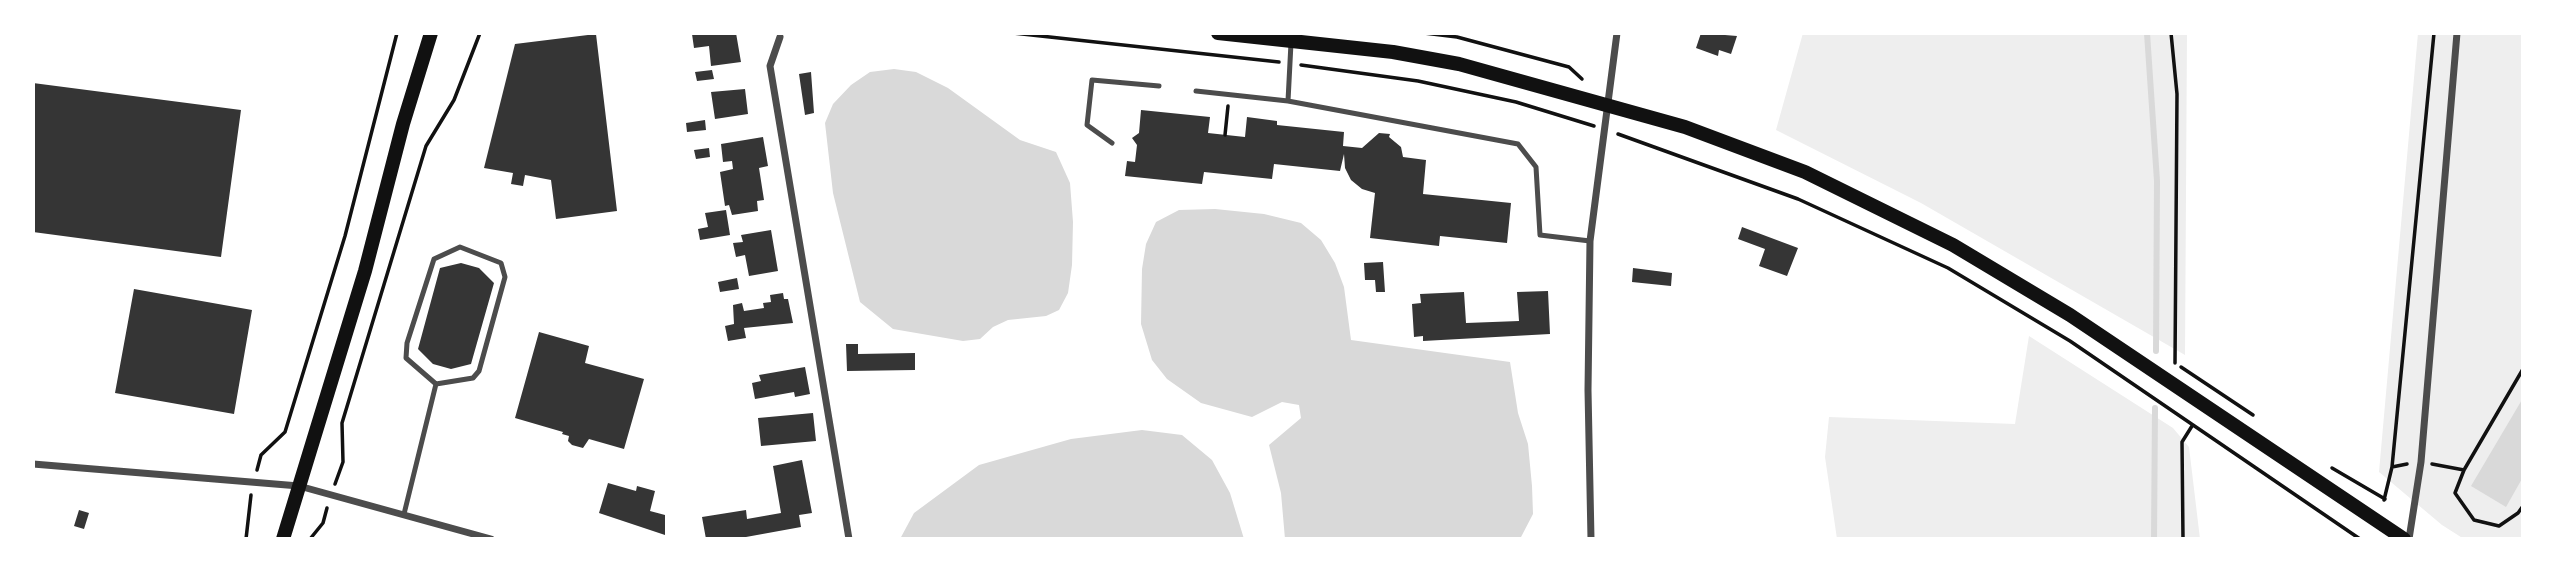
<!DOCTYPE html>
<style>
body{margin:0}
#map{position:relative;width:2556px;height:572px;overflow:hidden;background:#fff;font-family:Helvetica,sans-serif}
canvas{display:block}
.frame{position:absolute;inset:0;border:35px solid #fff;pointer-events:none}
</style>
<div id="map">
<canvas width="2556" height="572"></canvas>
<div class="frame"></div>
</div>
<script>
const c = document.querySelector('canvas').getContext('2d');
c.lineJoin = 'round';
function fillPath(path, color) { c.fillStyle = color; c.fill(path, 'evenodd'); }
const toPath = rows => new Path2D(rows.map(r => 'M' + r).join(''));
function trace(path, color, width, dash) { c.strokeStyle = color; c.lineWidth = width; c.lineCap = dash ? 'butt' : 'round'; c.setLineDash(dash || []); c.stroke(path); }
const green = toPath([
 [1803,33,2187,33,2185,355,1921,203,1776,130],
 [2418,33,2523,33,2523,539,2464,539,2442,525,2379,472],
 [2029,336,2173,428,2189,447,2200,539,1837,539,1825,457,1829,417,2015,424]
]);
const water = toPath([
 [894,69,916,72,948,88,1020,140,1056,152,1070,183,1073,222,1072,265,1068,293,1059,310,1046,316,1008,320,993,327,980,339,963,341,893,329,860,302,833,193,825,123,833,104,851,85,870,72],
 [1215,209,1264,214,1301,223,1321,240,1335,263,1344,287,1351,340,1510,362,1518,413,1528,444,1532,486,1533,514,1520,539,1285,539,1281,493,1269,445,1301,418,1299,405,1282,402,1252,417,1201,403,1167,379,1152,360,1141,324,1142,269,1146,244,1156,222,1179,210],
 [2523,398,2523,477,2506,507,2471,486],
 [1142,430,1182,435,1212,460,1230,493,1244,539,900,539,914,513,979,465,1071,439]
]);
const stream = toPath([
 [2147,33,2157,181,2156,351],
 [2154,539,2155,408]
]);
const building = toPath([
 [736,33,741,62,711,66,709,46,694,48,692,34],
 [1701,33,1737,36,1731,54,1719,50,1718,56,1696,48],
 [596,34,617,211,556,219,551,180,525,175,523,186,511,184,513,173,484,168,515,44],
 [712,70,714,79,697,81,695,72],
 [811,72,814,113,805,115,799,74],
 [33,83,241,110,221,257,33,232],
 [745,89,748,114,715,119,711,92],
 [1141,110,1210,117,1208,133,1245,137,1247,117,1277,121,1277,125,1344,132,1343,146,1362,148,1379,133,1390,134,1389,137,1401,147,1403,157,1426,160,1423,194,1511,203,1507,243,1440,236,1439,246,1370,238,1375,193,1362,189,1351,180,1345,168,1344,154,1340,171,1274,164,1272,179,1204,172,1202,184,1125,176,1127,161,1135,162,1137,145,1132,138,1139,133],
 [705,120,706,130,687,132,686,123],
 [763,137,768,166,759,168,764,200,757,201,758,211,732,215,729,205,725,206,720,172,733,169,732,161,723,162,721,144],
 [709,148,710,157,696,159,694,150],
 [726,210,730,235,700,240,698,229,708,227,705,213],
 [1742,227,1798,248,1787,276,1759,266,1765,249,1738,239],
 [771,230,778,271,749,276,745,255,736,257,733,243,743,242,741,235],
 [1383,262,1385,292,1376,292,1375,280,1365,280,1364,263],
 [461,263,479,268,494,283,471,364,451,369,433,364,418,349,440,268],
 [1633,268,1672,273,1671,286,1632,282],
 [737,278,739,289,720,292,718,282],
 [134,289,252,310,234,414,115,393],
 [1548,291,1550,334,1423,341,1423,336,1414,337,1412,304,1421,303,1420,294,1464,292,1466,323,1519,321,1517,292],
 [783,293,784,299,788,299,793,323,744,328,746,338,728,341,725,326,734,324,733,305,742,303,744,311,764,308,763,303,771,302,770,295],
 [539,332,589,346,585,363,644,379,624,449,589,439,583,448,572,445,568,441,569,436,562,434,563,432,515,418],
 [846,344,858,344,858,354,915,353,915,370,847,371],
 [805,367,810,394,795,397,794,392,755,399,752,383,761,381,759,375],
 [813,413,816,441,761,446,758,418],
 [802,460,812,513,799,515,801,527,735,539,706,539,702,517,746,510,747,519,781,513,773,466],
 [608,483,636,491,637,486,655,491,650,511,665,515,665,535,599,513],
 [79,510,89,513,84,529,74,526]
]);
const path = toPath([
 [1013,33,1279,62],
 [1424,33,1457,37,1569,67,1582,79],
 [2171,33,2177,94,2175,363],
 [1301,65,1418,81,1516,102,1594,126],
 [1618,134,1798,199,1948,268,2070,341,2360,539],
 [1225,135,1228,106],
 [2181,367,2253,415],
 [2523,369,2464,470,2455,493,2474,520,2499,526,2518,513,2523,506],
 [2432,464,2464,470],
 [2392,467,2407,464],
 [2332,468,2385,499],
 [257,470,261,455,285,432,345,236,397,33],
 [335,484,343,462,342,423,426,146,454,100,480,33],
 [2384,500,2392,467,2434,33],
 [246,539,251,495],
 [310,539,323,523,327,508],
 [2183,539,2182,442,2192,426]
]);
const service = toPath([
 [1196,91,1288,101,1518,144,1536,167,1540,235,1590,241],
 [1288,101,1291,43],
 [1112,143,1087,125,1092,80,1159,86],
 [404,514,436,384,406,358,407,343,434,259,460,247,501,263,505,277,479,371,473,378,436,384]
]);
const minor = toPath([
 [780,37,770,66,849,539],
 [33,464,299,486,491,539],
 [1591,539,1588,390,1590,241,1617,33],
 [2409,539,2421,462,2457,33]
]);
const secondary = toPath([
 [1218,33,1393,52,1459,64,1685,127,1805,172,1953,245,2070,315,2404,539],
 [283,539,365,271,403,124,431,33]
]);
fillPath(green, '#eee');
fillPath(water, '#d9d9d9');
trace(stream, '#d9d9d9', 6);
fillPath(building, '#353535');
trace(path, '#111', 3.5);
trace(service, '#4c4c4c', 5);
trace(minor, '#4c4c4c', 7);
trace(secondary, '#111', 14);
</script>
